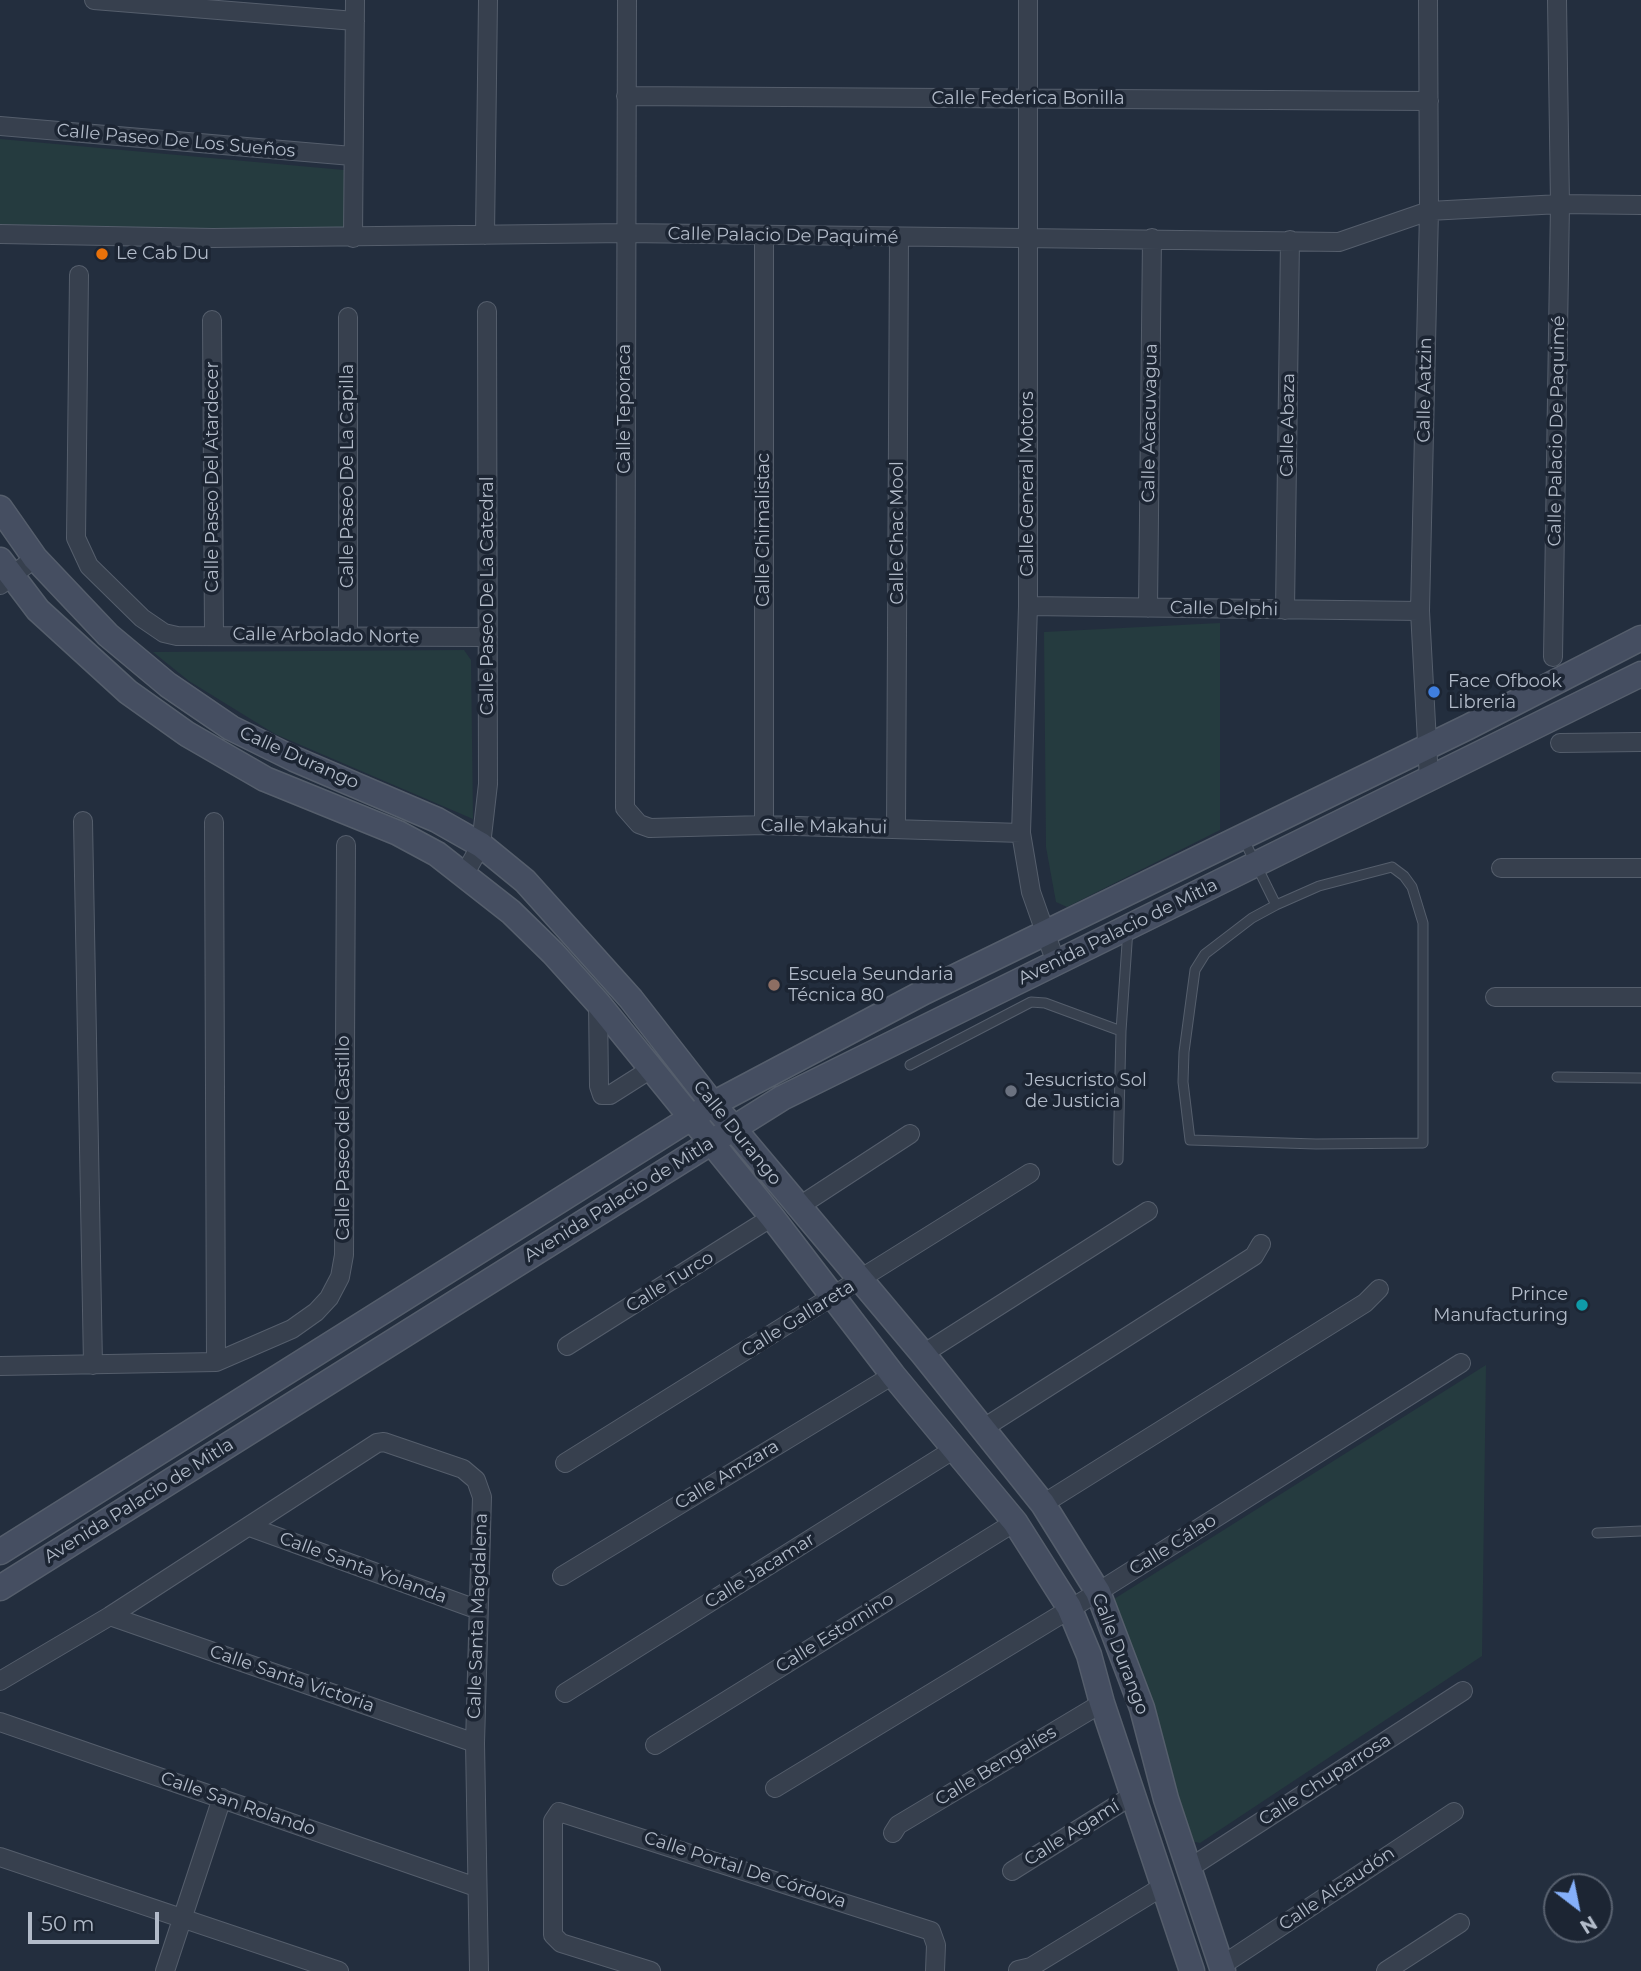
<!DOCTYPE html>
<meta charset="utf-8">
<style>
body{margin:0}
#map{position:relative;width:1641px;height:1971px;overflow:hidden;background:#232e3e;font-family:Montserrat,sans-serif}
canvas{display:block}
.north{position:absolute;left:1543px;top:1873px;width:70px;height:70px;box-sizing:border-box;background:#1c2533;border:2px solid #58616f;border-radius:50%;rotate:148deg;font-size:19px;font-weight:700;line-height:28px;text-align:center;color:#b2bbc9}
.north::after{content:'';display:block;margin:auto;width:24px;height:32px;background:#85b0fb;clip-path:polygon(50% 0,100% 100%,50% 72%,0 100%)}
.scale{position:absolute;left:28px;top:1912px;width:131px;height:32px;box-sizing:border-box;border:4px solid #b2bbc9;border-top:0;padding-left:9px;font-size:21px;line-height:24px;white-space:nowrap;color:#b2bbc9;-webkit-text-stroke:5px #1c2533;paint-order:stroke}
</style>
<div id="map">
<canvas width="1641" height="1971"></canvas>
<div class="north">N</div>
<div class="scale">50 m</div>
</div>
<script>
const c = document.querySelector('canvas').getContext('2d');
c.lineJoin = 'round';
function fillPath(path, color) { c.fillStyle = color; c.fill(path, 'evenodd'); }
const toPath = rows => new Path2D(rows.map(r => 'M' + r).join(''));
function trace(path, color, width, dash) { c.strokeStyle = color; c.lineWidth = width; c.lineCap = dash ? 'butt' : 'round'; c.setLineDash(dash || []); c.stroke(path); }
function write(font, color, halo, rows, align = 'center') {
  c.font = font + ' Montserrat,sans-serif'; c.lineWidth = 7; c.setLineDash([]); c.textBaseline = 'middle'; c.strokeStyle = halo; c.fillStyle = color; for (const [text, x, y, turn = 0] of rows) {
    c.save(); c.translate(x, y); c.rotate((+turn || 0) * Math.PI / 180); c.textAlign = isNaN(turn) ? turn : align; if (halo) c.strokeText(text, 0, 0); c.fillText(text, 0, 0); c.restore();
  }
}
const green = toPath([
 [0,139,344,170,344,229,0,227],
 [1220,623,1220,830,1067,907,1056,902,1046,847,1044,632],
 [464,650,471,660,473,819,275,734,189,681,153,652],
 [1486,1365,1482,1656,1200,1843,1191,1841,1114,1599]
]);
const service = toPath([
 [1243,838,1276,905],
 [1392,867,1404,876,1412,887,1423,923,1423,1143,1316,1144,1190,1140,1183,1082,1184,1052,1195,970,1205,954,1252,918,1276,905,1319,886,1392,867],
 [910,1065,1031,1002,1045,1003,1121,1031],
 [1557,1077,1641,1078],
 [1118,1160,1121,1031,1128,929],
 [1597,1533,1641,1531]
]);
const minor = toPath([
 [94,0,355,21],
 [627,0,625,808,639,824,650,828,764,825,1021,833],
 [1028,0,1028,606,1021,833,1031,892,1056,963],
 [1428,0,1429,211,1420,611,1429,780],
 [626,96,1429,101],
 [0,126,352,156],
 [0,234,213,238,626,233,1339,242,1429,211,1560,204,1641,205],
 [485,235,488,0],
 [764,235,764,825],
 [353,238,355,0],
 [79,275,76,538,89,566,142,618,164,633,177,636,488,637],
 [212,320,214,635],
 [0,585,35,558],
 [1028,606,1420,611],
 [1148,608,1152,238],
 [1285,610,1290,240],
 [348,636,348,317],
 [1553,657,1560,204,1557,0],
 [1560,743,1641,742],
 [83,821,93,1365],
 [214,822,216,1362],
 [896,829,899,238],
 [1501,868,1641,868],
 [464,875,481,845,488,784,487,311],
 [1495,997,1641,997],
 [598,1003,599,1086,602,1095,610,1095,651,1069],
 [798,1207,910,1134],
 [567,1346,772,1217],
 [923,1354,1148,1211],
 [0,1366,216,1362,292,1329,316,1312,329,1298,340,1277,344,1255,346,845],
 [982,1429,1254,1256,1261,1244],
 [565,1463,1030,1173],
 [1043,1504,1365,1303,1379,1289],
 [250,1527,476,1609],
 [562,1576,893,1375],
 [110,1616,475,1743],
 [0,1681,110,1616,377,1443,384,1442,463,1469,476,1480,482,1497,475,1743,479,1971],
 [565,1693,956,1448],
 [0,1722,476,1887],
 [655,1745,1015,1522],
 [775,1788,1098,1592,1461,1363],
 [893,1833,898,1825,1102,1703],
 [0,1857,339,1971],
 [1188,1869,1463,1691],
 [1012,1871,1133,1795],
 [1221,1966,1454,1812],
 [1018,1970,1031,1967,1162,1887],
 [165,1971,222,1798],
 [651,1971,561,1943,553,1935,553,1821,559,1812,931,1931,936,1945,935,1971],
 [1386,1971,1460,1923]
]);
const secondary = toPath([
 [0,508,35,558,108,635,168,685,231,728,294,759,437,820,481,845,525,881,631,999,713,1104,923,1354,1043,1504,1098,1592,1142,1708,1166,1799,1223,1971],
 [0,560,38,610,128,692,187,734,265,779,398,833,437,854,511,912,553,953,598,1003,772,1217,893,1375,1015,1522,1069,1607,1089,1655,1102,1703,1192,1971],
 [0,1552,713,1104,924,992,1468,727,1641,638],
 [0,1588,782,1098,1641,674]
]);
const markers = [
 [102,254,7,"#e8710a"],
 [1434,692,7,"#3f7fe0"],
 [774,985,7,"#8d6e63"],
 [1011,1091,7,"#6b7280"],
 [1582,1305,7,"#0f9aa8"]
];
const streetNames = [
 ["Calle Federica Bonilla",1028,99],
 ["Calle Paseo De Los Sueños",176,141,5],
 ["Calle Palacio De Paquimé",783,236,1],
 ["Calle Aatzin",1425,390,-89],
 ["Calle Teporaca",625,409,-90],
 ["Calle Acacuvagua",1150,423,-89],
 ["Calle Abaza",1288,425,-89],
 ["Calle Palacio De Paquimé",1557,431,-89],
 ["Calle Paseo De La Capilla",348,476,-90],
 ["Calle Paseo Del Atardecer",213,477,-90],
 ["Calle General Motors",1028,484,-90],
 ["Calle Chimalistac",764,530,-90],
 ["Calle Chac Mool",898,533,-90],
 ["Calle Paseo De La Catedral",488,596,-90],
 ["Calle Delphi",1224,609,1],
 ["Calle Arbolado Norte",326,636,1],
 ["Calle Durango",299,758,24],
 ["Calle Makahui",824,827,1],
 ["Avenida Palacio de Mitla",1118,932,-26],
 ["Calle Durango",737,1133,51],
 ["Calle Paseo del Castillo",344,1138,-90],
 ["Avenida Palacio de Mitla",619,1200,-32],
 ["Calle Turco",670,1282,-32],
 ["Calle Gallareta",798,1319,-32],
 ["Calle Amzara",727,1475,-31],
 ["Avenida Palacio de Mitla",139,1501,-32],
 ["Calle Cálao",1173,1545,-32],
 ["Calle Santa Yolanda",363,1568,20],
 ["Calle Jacamar",760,1571,-32],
 ["Calle Santa Magdalena",478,1616,-88],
 ["Calle Estornino",835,1633,-32],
 ["Calle Durango",1120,1654,69],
 ["Calle Santa Victoria",292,1679,19],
 ["Calle Bengalíes",996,1766,-31],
 ["Calle Chuparrosa",1325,1780,-33],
 ["Calle San Rolando",238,1804,19],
 ["Calle Agamí",1072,1833,-32],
 ["Calle Portal De Córdova",745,1870,18],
 ["Calle Alcaudón",1337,1889,-34]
];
const poiNames = [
 ["Le Cab Du",116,254],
 ["Face Ofbook",1448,682],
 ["Libreria",1448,703],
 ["Escuela Seundaria",788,975],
 ["Técnica 80",788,996],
 ["Jesucristo Sol",1025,1081],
 ["de Justicia",1025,1102],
 ["Prince",1568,1295,"right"],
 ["Manufacturing",1568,1316,"right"]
];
fillPath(green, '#253b3f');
trace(service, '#555e6c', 11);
trace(minor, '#555e6c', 20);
trace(secondary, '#555e6c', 27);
trace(service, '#37404e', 9);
trace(minor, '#37404e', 18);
trace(secondary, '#454e61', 24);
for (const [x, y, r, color] of markers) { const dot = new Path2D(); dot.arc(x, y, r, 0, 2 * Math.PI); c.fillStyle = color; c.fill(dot); trace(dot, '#1c2533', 2.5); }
write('18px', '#b2bbc9', '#1c2533', streetNames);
write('18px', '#b2bbc9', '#1c2533', poiNames, 'left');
</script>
